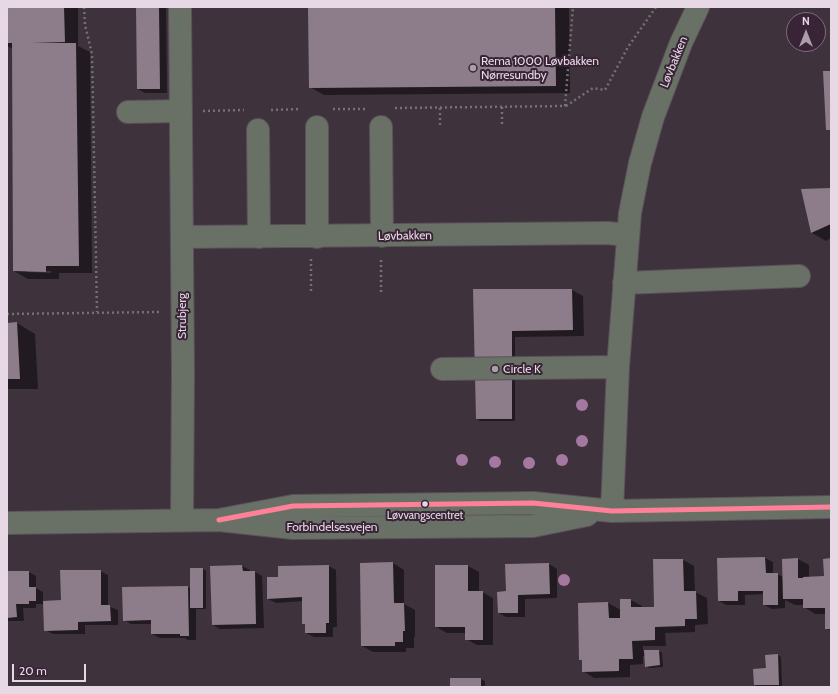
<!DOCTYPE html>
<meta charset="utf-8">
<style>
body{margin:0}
#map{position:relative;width:838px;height:694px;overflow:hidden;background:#3e323c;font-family:Cabin,sans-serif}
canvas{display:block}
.frame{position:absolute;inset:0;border:8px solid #e6d8e4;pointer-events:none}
.north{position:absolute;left:786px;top:12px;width:40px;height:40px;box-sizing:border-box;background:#382436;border:1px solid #7e6c7c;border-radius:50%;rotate:0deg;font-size:11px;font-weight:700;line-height:16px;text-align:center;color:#e6d8e4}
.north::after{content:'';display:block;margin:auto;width:14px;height:18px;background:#ab9ea9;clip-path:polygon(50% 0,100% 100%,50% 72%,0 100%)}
.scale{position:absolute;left:12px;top:664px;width:74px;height:18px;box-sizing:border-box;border:2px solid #e6d8e4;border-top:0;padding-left:5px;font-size:12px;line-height:14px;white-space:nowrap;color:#e6d8e4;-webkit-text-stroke:3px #382436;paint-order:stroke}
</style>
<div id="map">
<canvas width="838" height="694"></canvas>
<div class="frame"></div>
<div class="north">N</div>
<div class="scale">20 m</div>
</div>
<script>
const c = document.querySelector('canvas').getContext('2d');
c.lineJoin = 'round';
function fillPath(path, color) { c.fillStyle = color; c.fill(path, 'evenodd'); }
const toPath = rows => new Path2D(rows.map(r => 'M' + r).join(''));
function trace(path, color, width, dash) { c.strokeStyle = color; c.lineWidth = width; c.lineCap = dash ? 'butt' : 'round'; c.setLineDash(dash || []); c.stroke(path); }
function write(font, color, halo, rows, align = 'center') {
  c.font = font + ' Cabin,sans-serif'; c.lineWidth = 4; c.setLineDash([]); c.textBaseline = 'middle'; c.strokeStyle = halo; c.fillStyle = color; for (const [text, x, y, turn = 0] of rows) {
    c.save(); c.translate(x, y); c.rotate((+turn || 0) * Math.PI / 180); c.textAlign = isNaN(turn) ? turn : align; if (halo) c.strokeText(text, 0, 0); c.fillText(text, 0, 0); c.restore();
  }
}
const shadow = toPath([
 [7,7,78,7,78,46,90,52,92,273,59,273,59,279,28,279,14,271,13,49,7,46],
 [27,270,51,271,51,273,27,272],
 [137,7,166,7,167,93,145,93,138,89],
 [309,7,569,7,570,93,324,95,310,87],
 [831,189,831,238,826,241,812,233,803,190],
 [474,290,572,290,583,296,584,336,515,337,515,421,480,421,477,419],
 [17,323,35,334,38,389,7,389,7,324],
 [765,558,773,562,773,574,777,574,783,577,798,559,809,565,809,578,825,577,831,559,831,631,826,628,826,614,815,614,804,607,804,605,795,605,785,600,785,608,772,609,764,605,764,594,745,595,745,605,726,605,719,601,718,559],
 [654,560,683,560,694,566,695,592,707,598,708,624,695,625,695,632,665,633,666,646,643,646,643,651,659,651,662,653,663,667,649,668,646,666,645,656,643,656,643,664,630,665,630,677,594,678,583,671,583,660,580,659,579,604,608,603,621,610,631,600,642,606,642,608,655,608],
 [393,563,404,570,404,604,415,610,415,637,414,637,414,648,406,648,406,652,373,652,362,646],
 [549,564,557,569,557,598,525,599,525,617,506,617,499,613,507,592,506,565],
 [242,566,250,570,250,572,255,572,262,576,264,628,220,629,213,625],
 [329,566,336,570,337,627,333,627,333,637,314,637,306,633,306,625,303,623,303,601,276,603,268,599,279,578],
 [436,566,468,566,479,572,479,592,482,592,493,598,493,645,477,645,466,639,466,633,447,633,436,627],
 [203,569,206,571,206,609,196,609,196,640,188,640,185,638,160,638,152,634,152,624,131,624,124,620,188,587,191,589],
 [100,571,108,575,108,606,118,610,118,625,85,625,85,634,53,634,45,630,45,604,36,604,36,608,23,608,24,621,7,621,7,572,29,572,36,576,36,588,43,592,43,602,62,601],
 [778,655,781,657,782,686,758,687,755,685],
 [451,679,481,679,485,681,485,687,451,687]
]);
const building = toPath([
 [7,7,64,7,65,42,32,43,76,43,79,266,46,266,46,272,13,271,12,43,7,43],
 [136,7,159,7,160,89,137,89],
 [308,7,555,7,556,86,309,88],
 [823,71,831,71,831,130,826,130],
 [831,188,831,224,811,233,801,189],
 [473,289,572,289,573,330,512,331,512,419,476,419],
 [17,322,20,379,7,379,7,323],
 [765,557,766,573,778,573,778,605,763,605,763,591,738,591,738,601,718,601,717,558],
 [798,558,798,578,803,578,803,577,824,576,823,559,831,558,831,629,825,629,825,608,803,608,803,599,783,599,782,559],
 [653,559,683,559,684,591,696,591,697,619,685,619,685,626,655,627,655,640,632,641,633,659,619,659,619,671,582,672,582,660,579,660,578,603,608,602,609,618,620,618,620,599,631,599,631,607,654,607],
 [393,562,394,603,404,603,405,631,403,631,403,642,395,642,395,646,361,646,360,563],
 [549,563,550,594,518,595,518,613,498,613,497,592,506,591,505,564],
 [242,565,243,571,255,571,256,624,212,625,210,566],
 [329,565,329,623,326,623,326,633,305,633,305,624,302,624,302,597,267,599,267,577,278,577,278,566],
 [435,565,468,565,468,591,483,591,483,640,465,640,465,627,435,627],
 [190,568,203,568,203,608,190,608],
 [60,570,101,570,101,605,110,605,111,621,78,622,78,630,44,631,43,601,61,600],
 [7,571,29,571,29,587,36,587,36,601,29,601,29,604,16,604,17,617,7,618],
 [188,586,189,636,180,636,180,634,151,634,151,620,123,621,122,587],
 [644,650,659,650,660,665,645,667],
 [778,654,779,685,754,685,753,669,766,668,765,655],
 [450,678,481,678,481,687,450,687]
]);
const path = toPath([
 [84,7,85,25,92,54,97,312],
 [566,106,593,88,605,90,628,47,656,7],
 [502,107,502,126],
 [395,108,565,106,573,7],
 [440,108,440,127],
 [333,109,366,109],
 [271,110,300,109],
 [203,111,244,110],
 [311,259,311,293],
 [381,292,381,258],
 [7,314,160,312]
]);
const minor = toPath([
 [180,7,183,373,182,520],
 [128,112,181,111],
 [317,127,317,237],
 [381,127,382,236],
 [258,130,259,237],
 [182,237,608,233,627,235],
 [624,283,799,276],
 [442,369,618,367],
 [612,511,618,367,630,213,640,163,653,117,681,43,698,7],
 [219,520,293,506,533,503,612,511,831,507],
 [7,523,219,520,293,528,533,526,587,515]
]);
const bus1 = toPath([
 [219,520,293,506,533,503,612,511,831,507]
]);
const trees = [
 [582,405],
 [582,441],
 [462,460],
 [562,460],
 [495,462],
 [529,463],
 [564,580]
];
const markers = [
 [473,68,4,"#ab9ea9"],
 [495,369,4,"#ab9ea9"],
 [425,504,3.5,"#e6d8e4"]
];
const busNames = [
 ["Løvvangscentret",425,516]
];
const poiNames = [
 ["Rema 1000 Løvbakken",481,61],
 ["Nørresundby",481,75],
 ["Circle K",503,369]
];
const streetNames = [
 ["Løvbakken",674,62,-68],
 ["Løvbakken",405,236,-1],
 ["Strubjerg",182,316,-90],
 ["Forbindelsesvejen",332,527]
];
fillPath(shadow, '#0007');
fillPath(building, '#8d7d8b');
trace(minor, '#5b5159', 24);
trace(path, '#727371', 2.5, [2, 3]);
trace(minor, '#697166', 22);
trace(bus1, '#ff8098', 5);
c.fillStyle = '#a478a0';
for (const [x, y] of trees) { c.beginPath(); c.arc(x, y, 6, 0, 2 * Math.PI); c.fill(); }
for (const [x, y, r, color] of markers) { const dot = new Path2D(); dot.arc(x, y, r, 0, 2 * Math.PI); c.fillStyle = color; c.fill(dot); trace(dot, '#382436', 1.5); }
write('11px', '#e6d8e4', '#382436', busNames);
write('12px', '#e6d8e4', '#382436', poiNames, 'left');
write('12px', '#e6d8e4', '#382436', streetNames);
</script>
